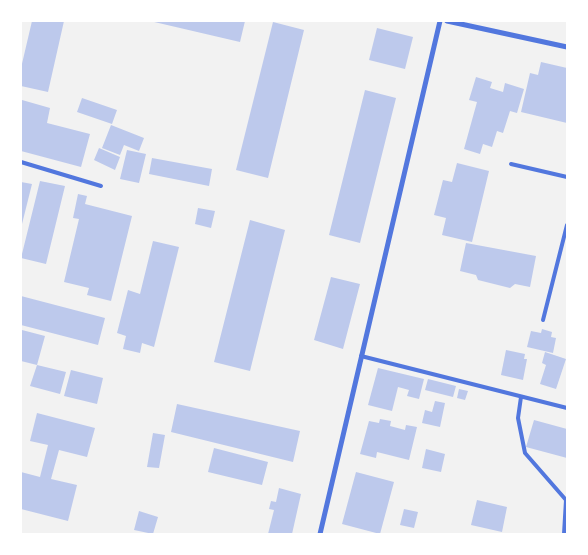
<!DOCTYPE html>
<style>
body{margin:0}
#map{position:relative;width:588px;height:555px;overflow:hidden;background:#f2f2f2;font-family:"Nunito Sans",sans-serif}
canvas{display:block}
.frame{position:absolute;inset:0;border:22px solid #fff;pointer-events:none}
</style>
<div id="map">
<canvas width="588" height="555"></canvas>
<div class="frame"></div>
</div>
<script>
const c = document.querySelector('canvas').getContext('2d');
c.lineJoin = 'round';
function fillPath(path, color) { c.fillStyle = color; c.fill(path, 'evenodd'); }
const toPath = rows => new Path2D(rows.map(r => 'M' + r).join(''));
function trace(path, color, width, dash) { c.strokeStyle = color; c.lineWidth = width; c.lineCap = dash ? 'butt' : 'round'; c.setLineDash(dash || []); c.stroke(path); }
const building = toPath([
 [32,21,64,21,48,92,21,86,21,68],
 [150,21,245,21,240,42],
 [273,22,304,30,268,178,236,170],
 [377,28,413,37,405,69,369,60],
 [541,62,567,68,567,123,521,112,530,73,538,75],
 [476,77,492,82,490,88,503,92,505,83,524,89,517,113,510,111,503,133,497,131,492,147,483,144,480,154,464,149,477,102,469,100],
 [365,90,396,98,360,243,329,235],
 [82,98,117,110,112,124,77,112],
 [22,100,50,108,47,123,90,134,81,167,21,151],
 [111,125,144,138,139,151,124,145,120,155,102,148],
 [99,148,120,157,115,170,94,160],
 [127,150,146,154,139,183,120,179],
 [152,158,212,169,209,186,149,174],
 [457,163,489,171,472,242,442,235,446,218,434,215,443,180,452,182],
 [40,181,65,186,46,264,21,258],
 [21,182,32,184,22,224,21,224],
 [78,194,87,196,85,204,132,216,111,301,87,295,89,288,64,282,79,219,73,218],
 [198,208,215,211,211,228,195,224],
 [250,220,285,230,250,371,214,362],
 [153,241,179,247,154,347,142,343,140,353,123,349,126,336,117,333,128,290,140,294],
 [466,243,536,256,530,287,515,284,510,288,478,280,476,275,460,271],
 [331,277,360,284,343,349,314,340],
 [21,296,105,318,98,345,21,325],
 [542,329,552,332,551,337,556,338,553,353,527,347,531,331,541,333],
 [22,330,45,336,37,365,21,361],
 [506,350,525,354,524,359,527,359,523,380,501,375],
 [545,352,566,359,556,389,540,384,546,365,542,363],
 [37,365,66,372,60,394,30,386],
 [378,368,424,379,419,399,407,396,409,390,398,387,392,411,368,405],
 [71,370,103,378,97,404,64,396],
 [428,379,456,386,453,397,425,390],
 [459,389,468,391,465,400,457,398],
 [435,401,445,403,440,427,422,423,425,410,432,412],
 [177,404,300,431,293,462,171,432],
 [37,413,95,428,87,457,59,450,51,479,77,485,68,521,21,509,21,472,40,477,48,445,30,441],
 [380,419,391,421,390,426,405,430,406,425,417,427,409,460,377,452,376,458,360,454,369,421,379,423],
 [534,420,567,429,567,458,526,447],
 [153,433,165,435,159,468,147,467],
 [214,448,268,462,262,485,208,472],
 [426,449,445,454,441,472,422,468],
 [356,472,394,482,380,534,342,524],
 [279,488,301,494,292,534,268,534,274,510,269,509,271,501,276,502],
 [477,500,507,507,502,532,471,525],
 [404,509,418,512,414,528,400,525],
 [139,511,158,517,153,534,134,530]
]);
const service = toPath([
 [21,162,101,186],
 [511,164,567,177],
 [543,320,567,225],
 [361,356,567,408],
 [521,397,518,418,525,453,566,500,564,534]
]);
const minor = toPath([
 [447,21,567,47],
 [320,534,440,21]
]);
fillPath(building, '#bdc9ec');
trace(service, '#5277de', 4);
trace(minor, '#5277de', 5);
</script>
